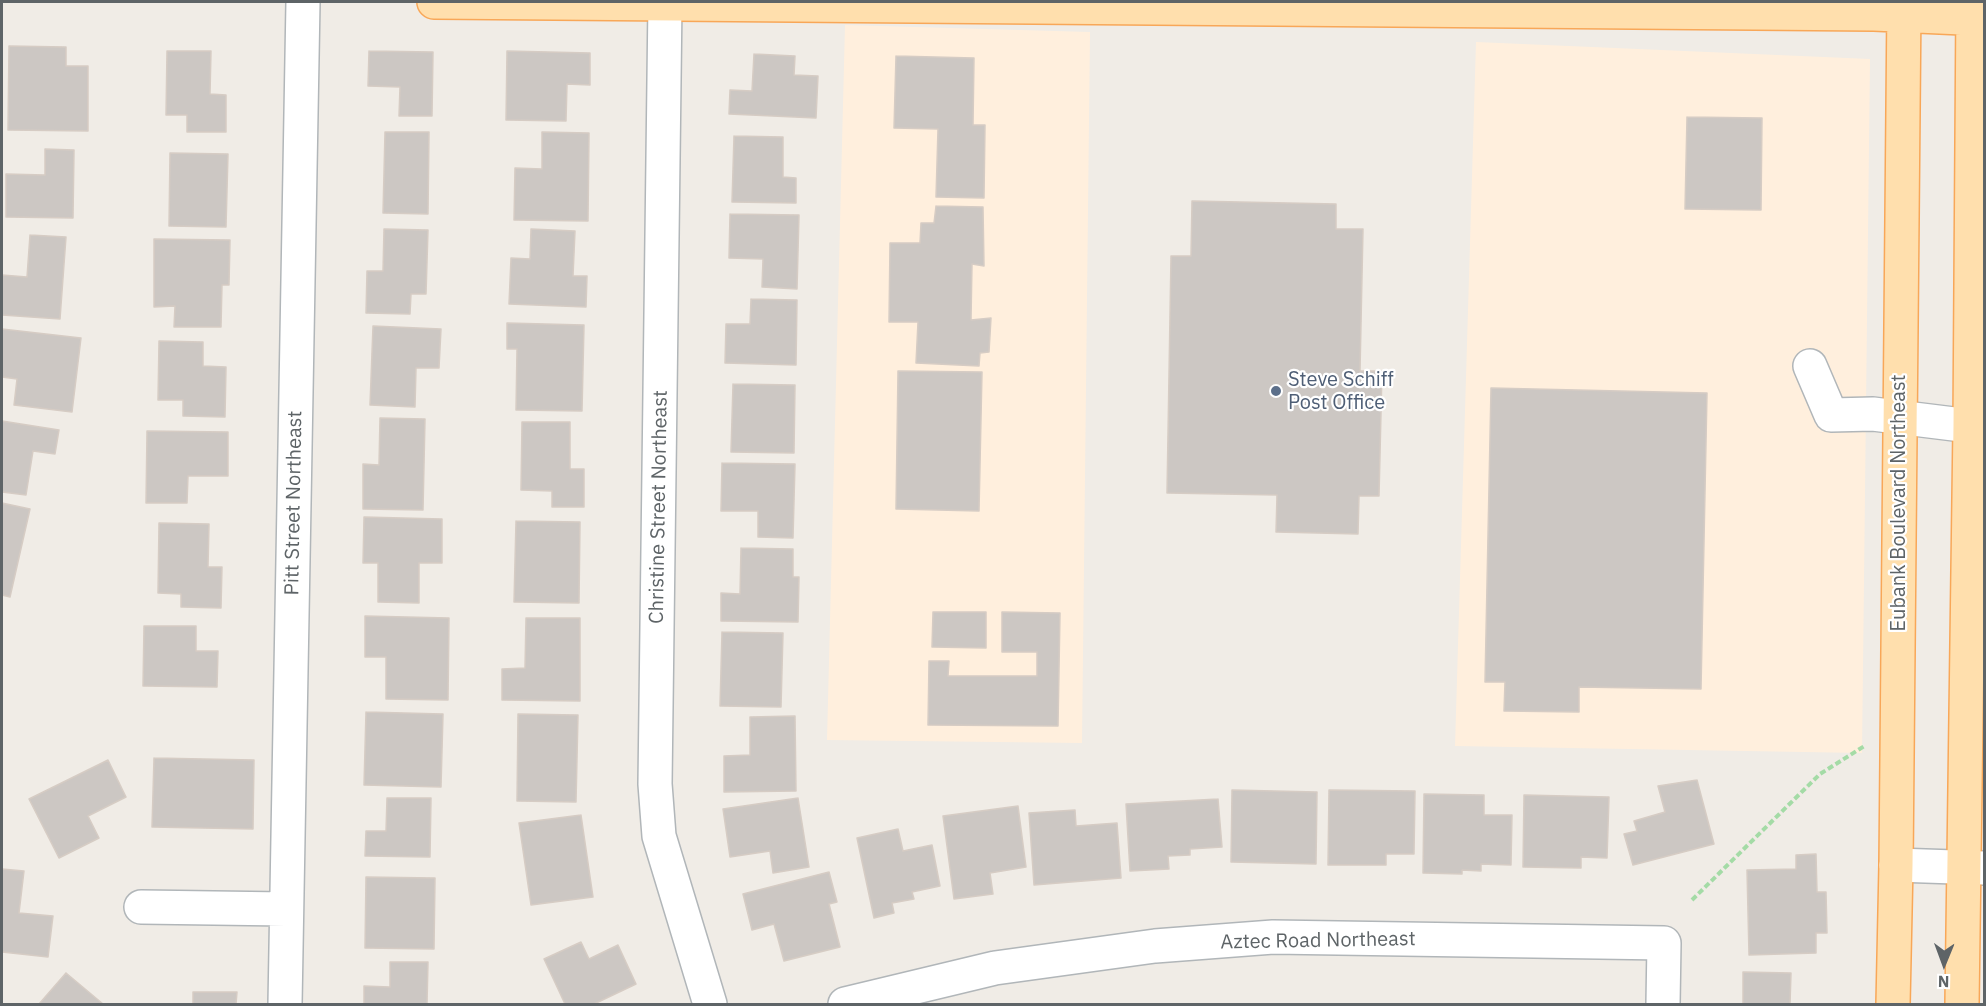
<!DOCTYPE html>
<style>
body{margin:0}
#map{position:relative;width:1986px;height:1006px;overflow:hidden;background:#f0ece6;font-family:"IBM Plex Sans",sans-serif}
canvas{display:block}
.frame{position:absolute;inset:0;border:3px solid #5e6467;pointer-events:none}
.north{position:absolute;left:1914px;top:934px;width:60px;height:60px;-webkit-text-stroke:4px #fff;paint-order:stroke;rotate:181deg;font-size:16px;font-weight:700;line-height:24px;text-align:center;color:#5e6467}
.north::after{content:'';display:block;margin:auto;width:21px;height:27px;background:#5e6467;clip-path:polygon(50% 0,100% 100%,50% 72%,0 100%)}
</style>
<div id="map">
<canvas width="1986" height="1006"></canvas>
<div class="frame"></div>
<div class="north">N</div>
</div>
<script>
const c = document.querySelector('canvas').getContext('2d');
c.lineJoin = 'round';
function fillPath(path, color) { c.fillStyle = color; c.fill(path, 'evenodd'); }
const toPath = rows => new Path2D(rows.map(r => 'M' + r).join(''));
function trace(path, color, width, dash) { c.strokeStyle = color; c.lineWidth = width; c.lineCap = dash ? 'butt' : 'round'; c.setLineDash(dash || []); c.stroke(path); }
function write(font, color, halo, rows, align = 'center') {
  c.font = font + ' "IBM Plex Sans",sans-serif'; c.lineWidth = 4.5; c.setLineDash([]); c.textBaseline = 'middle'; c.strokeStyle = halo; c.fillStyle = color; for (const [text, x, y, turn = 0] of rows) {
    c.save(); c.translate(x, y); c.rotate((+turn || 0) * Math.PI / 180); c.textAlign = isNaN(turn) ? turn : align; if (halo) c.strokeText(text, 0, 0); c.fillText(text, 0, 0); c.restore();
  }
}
const commercial = toPath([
 [845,25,1090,32,1082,743,827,740],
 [1476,42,1870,59,1862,753,1455,746]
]);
const building = toPath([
 [9,46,66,47,66,66,88,66,88,131,8,130,9,46],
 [167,51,211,51,210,94,226,95,226,132,187,132,187,115,166,115,167,51],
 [369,51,433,52,432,116,399,116,400,87,368,86,369,51],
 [507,51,590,53,590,85,567,84,566,121,506,120,507,51],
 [754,54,795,56,794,75,818,76,816,118,729,114,730,90,752,91,754,54],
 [896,56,974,58,973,125,985,125,984,198,936,197,938,129,894,128,896,56],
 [1687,117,1762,118,1761,210,1685,209,1687,117],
 [385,132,429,132,428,214,383,213,385,132],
 [542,132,589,133,588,221,514,220,515,168,542,169,542,132],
 [734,136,783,137,783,177,796,178,796,203,732,202,734,136],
 [45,149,74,150,73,218,6,217,6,174,45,175,45,149],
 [170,153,228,154,226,227,169,226,170,153],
 [1192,201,1336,204,1336,229,1363,229,1360,371,1382,371,1379,496,1359,496,1358,534,1276,532,1277,495,1167,493,1171,256,1191,256,1192,201],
 [936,206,983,207,984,266,972,264,971,320,991,318,989,352,980,353,979,366,916,363,918,322,889,322,890,243,920,243,921,223,934,223,936,206],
 [730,214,799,215,797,289,762,287,763,259,729,258,730,214],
 [384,229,428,230,426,294,411,294,410,314,366,313,367,271,383,271,384,229],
 [531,229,575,231,573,276,587,276,586,307,509,304,511,258,530,259,531,229],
 [30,235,66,237,60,319,2,315,2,275,27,277,30,235],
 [154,239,230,240,229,285,222,285,221,327,174,327,175,306,154,307,154,239],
 [751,299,797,300,796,365,725,363,726,324,750,324,751,299],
 [507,323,584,325,582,411,516,410,517,349,507,349,507,323],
 [373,326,441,329,439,368,416,368,415,407,370,405,373,326],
 [2,329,81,338,72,412,14,405,17,379,2,377,2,329],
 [159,341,203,342,203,366,226,367,225,417,183,416,183,400,158,400,159,341],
 [898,371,982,372,979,511,896,509,898,371],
 [733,384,795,385,794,453,731,452,733,384],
 [1491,388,1707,393,1701,689,1579,687,1579,712,1504,711,1505,682,1485,682,1491,388],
 [380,418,425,419,423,510,363,509,363,464,379,465,380,418],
 [2,421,59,430,55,454,33,451,26,495,2,492,2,421],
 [522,422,570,422,570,469,584,469,584,507,552,507,552,491,521,490,522,422],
 [147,431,228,432,228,476,188,476,187,503,146,503,147,431],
 [722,463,795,464,793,538,758,537,758,511,721,511,722,463],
 [2,503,30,509,10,597,2,595,2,503],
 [364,517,442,519,442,563,419,563,419,603,378,602,378,563,363,563,364,517],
 [516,521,580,522,579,603,514,602,516,521],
 [159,523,209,524,208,567,222,567,221,608,181,607,181,594,158,593,159,523],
 [741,548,793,549,793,577,799,577,798,622,721,621,721,593,740,594,741,548],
 [933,612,986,612,986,648,932,647,933,612],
 [1002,612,1060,613,1058,726,928,725,929,661,949,661,948,676,1037,676,1037,652,1002,652,1002,612],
 [365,616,449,618,448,700,386,699,386,657,365,657,365,616],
 [526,618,580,618,580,701,502,700,502,669,525,668,526,618],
 [144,626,196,626,196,651,218,651,217,687,143,686,144,626],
 [722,632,783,633,781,707,720,706,722,632],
 [366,712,443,714,441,787,364,785,366,712],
 [518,714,578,715,576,802,517,801,518,714],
 [795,716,796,791,724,792,724,756,750,755,750,717,795,716],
 [154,758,254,760,253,829,152,827,154,758],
 [108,760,126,797,88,816,99,838,59,858,29,799,108,760],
 [1697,780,1714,844,1633,865,1624,834,1637,831,1634,821,1665,812,1658,786,1697,780],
 [1232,790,1317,792,1316,864,1231,862,1232,790],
 [1329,790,1415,791,1414,854,1386,854,1386,865,1328,865,1329,790],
 [1424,794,1484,795,1484,815,1512,815,1511,865,1481,864,1481,871,1462,870,1462,874,1423,873,1424,794],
 [1524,795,1609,797,1607,858,1581,857,1581,868,1523,867,1524,795],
 [387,798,431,798,430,857,365,856,366,831,386,831,387,798],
 [798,798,809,867,773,873,770,851,730,857,723,809,798,798],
 [1218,799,1222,847,1190,849,1190,855,1168,856,1169,869,1130,871,1126,804,1218,799],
 [1018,806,1026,867,990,873,993,894,954,899,943,816,1018,806],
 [1075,810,1076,826,1117,823,1121,878,1034,885,1029,813,1075,810],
 [581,815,593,897,531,905,519,823,581,815],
 [898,829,903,851,932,845,940,886,912,892,914,899,892,903,894,913,874,918,857,838,898,829],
 [1816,854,1817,892,1826,892,1827,933,1816,933,1816,953,1749,955,1747,870,1796,869,1796,855,1816,854],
 [2,869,24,871,19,913,53,916,48,957,2,952,2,869],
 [829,872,837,902,829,904,840,947,784,961,774,924,752,930,743,894,829,872],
 [366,877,435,878,434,949,365,948,366,877],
 [581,942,589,959,618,945,636,984,594,1004,565,1004,544,959,581,942],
 [390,962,428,962,427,1004,364,1004,364,986,390,987,390,962],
 [1743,972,1791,973,1790,1004,1743,1004,1743,972],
 [66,973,103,1004,39,1004,66,973],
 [193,992,237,992,236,1004,193,1004,193,992]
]);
const path = toPath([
 [1692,900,1820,774,1866,745]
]);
const minor = toPath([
 [665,2,655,784,659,836,710,1004],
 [1810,366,1831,415,1873,414,1970,426,1984,431],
 [1896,865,1984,868],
 [141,907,286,909],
 [285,1004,303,2],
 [845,1004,995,968,1155,946,1273,937,1664,943,1663,1004]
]);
const major = toPath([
 [434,2,1874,14,1984,19],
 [1893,1004,1896,865,1904,2],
 [1962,1004,1970,426,1973,2]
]);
const markers = [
 [1276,391,6,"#5c6f8a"]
];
const serviceNames = [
 ["Steve Schiff",1288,380],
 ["Post Office",1288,403]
];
const streetNames = [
 ["Pitt Street Northeast",294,503,-89],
 ["Eubank Boulevard Northeast",1899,503,-90],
 ["Christine Street Northeast",659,507,-89],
 ["Aztec Road Northeast",1318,941,-1]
];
fillPath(commercial, '#ffefdd');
fillPath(building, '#ccc7c3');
trace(building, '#d6ccc4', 1.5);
trace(minor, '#b1b6b9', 36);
trace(major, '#f8a758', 36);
trace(path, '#a4dba6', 4, [6, 3]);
trace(minor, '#fff', 33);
trace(major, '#ffdfad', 33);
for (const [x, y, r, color] of markers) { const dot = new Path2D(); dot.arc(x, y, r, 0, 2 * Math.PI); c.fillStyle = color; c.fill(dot); trace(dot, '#fff', 2); }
write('20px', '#4e5e75', '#fff', serviceNames, 'left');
write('20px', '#5e6467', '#fff', streetNames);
</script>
